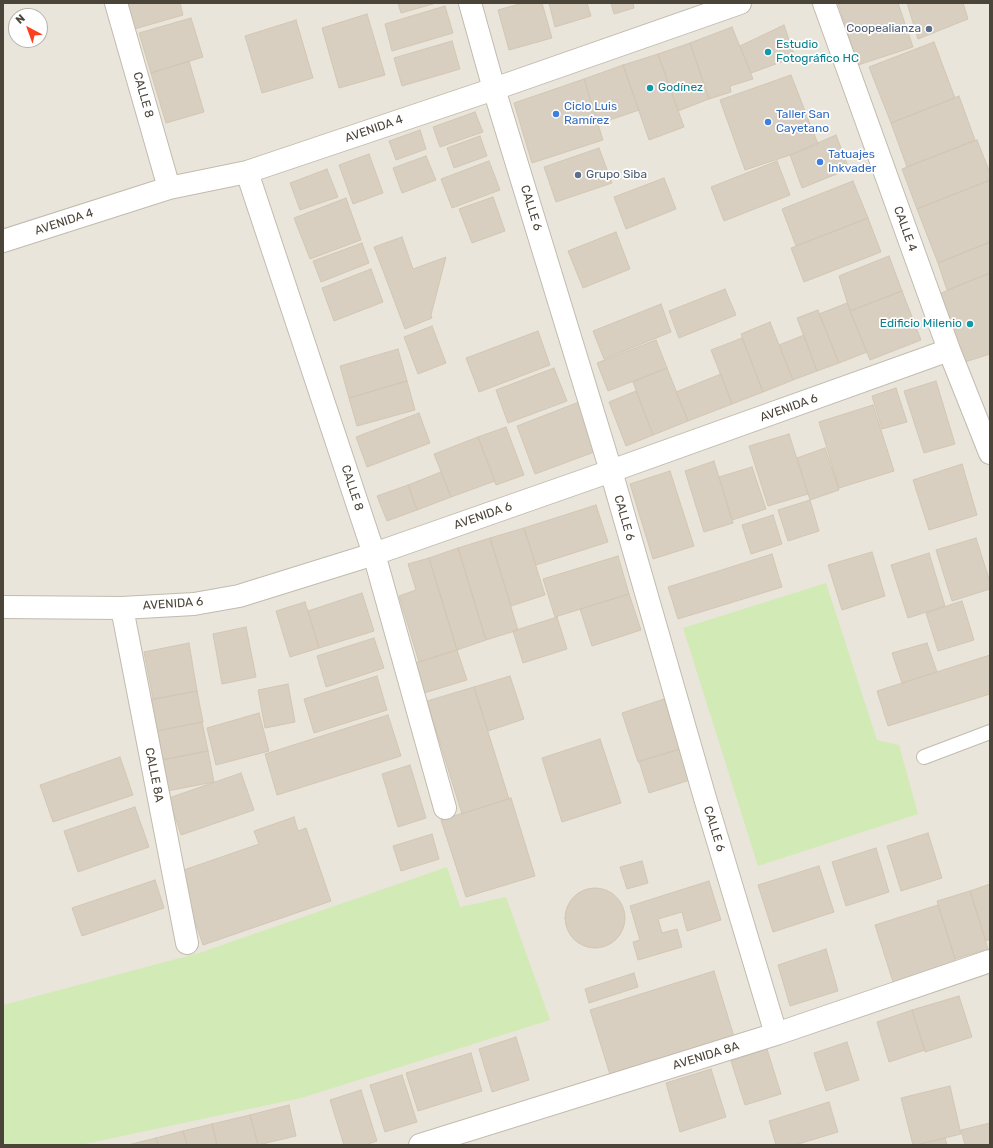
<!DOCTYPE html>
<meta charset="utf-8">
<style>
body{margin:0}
#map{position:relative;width:993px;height:1148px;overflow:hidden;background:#f6f3ec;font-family:Rubik,sans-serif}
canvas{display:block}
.frame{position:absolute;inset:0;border:4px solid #4b4439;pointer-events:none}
.north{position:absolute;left:8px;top:8px;width:40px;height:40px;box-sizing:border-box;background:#fff;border:1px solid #b7b4b0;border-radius:50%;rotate:319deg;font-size:11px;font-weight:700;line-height:16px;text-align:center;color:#4b4439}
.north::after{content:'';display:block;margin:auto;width:14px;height:18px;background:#fc3f1d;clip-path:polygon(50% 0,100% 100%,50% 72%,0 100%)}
</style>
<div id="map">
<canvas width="993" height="1148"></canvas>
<div class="frame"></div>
<div class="north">N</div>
</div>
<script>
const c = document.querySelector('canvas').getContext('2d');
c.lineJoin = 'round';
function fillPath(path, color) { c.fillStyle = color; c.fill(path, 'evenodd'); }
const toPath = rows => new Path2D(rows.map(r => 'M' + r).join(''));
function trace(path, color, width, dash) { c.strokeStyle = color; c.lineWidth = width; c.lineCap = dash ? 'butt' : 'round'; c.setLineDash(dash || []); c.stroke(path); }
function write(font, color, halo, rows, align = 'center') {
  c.font = font + ' Rubik,sans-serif'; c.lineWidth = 3.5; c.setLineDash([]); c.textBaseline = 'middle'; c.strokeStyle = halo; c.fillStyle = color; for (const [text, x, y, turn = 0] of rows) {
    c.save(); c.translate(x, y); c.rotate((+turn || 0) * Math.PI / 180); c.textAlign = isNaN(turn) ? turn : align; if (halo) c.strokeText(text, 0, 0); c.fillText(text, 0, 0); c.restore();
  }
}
const residential = toPath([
 [3,3,990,3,990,1145,3,1145],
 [16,16,40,16,40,40,16,40]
]);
const green = toPath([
 [826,583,877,740,899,745,918,814,758,866,683,628],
 [447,867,460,907,506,897,550,1020,301,1098,80,1145,3,1145,3,1005,199,953]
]);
const building = toPath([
 [123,3,180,3,183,15,131,30,123,3],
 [398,3,433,3,433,4,401,13,398,3],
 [523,3,542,3,552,38,509,50,498,10,523,3],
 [549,3,587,3,591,16,555,27,549,3],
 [611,3,633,3,634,8,614,14,611,3],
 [838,3,898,3,913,47,858,65,838,3],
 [907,3,963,3,968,19,918,39,907,3],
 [445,6,453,33,392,51,385,24,445,6],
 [367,14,385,75,339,88,322,28,367,14],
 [191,18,203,57,151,73,139,33,191,18],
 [296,20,313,78,262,93,245,36,296,20],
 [784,25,795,57,751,73,740,46,784,25],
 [732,27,753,79,730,86,731,92,709,99,690,43,732,27],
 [452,41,460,69,402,86,394,58,452,41],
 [934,42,955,98,891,123,869,67,934,42],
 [690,43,709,99,678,111,658,54,690,43],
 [658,54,684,127,649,140,623,65,658,54],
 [189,61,204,112,166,123,151,73,189,61],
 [623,65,639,110,598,124,584,79,623,65],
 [791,75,818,144,790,155,745,170,720,100,791,75],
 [584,79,603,140,532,163,514,103,584,79],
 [959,96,975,140,907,167,891,123,959,96],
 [475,112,483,132,440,147,433,127,475,112],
 [420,130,426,149,396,160,389,141,420,130],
 [836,135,849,169,802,188,790,155,836,135],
 [480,136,487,156,454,168,447,148,480,136],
 [977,140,990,173,990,180,917,209,902,169,977,140],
 [599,148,612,183,556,202,544,167,599,148],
 [369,154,383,193,353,204,339,165,369,154],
 [426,156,436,180,402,193,393,168,426,156],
 [489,161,500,190,452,208,441,179,489,161],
 [777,161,790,195,724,221,711,187,777,161],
 [327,169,338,197,300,210,290,183,327,169],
 [664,178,676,209,626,229,614,197,664,178],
 [990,180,990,242,938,263,917,209,990,180],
 [853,181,868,218,796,246,782,209,853,181],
 [493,197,505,231,472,243,459,209,493,197],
 [346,198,361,240,310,259,294,218,346,198],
 [868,218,881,252,804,282,791,248,868,218],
 [616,232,630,269,583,288,568,251,616,232],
 [402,237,413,269,446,257,431,315,432,318,405,329,374,247,402,237],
 [990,242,990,273,947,290,938,263,990,242],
 [362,243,369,263,321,282,313,261,362,243],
 [889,256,902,291,850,311,839,276,889,256],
 [371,269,383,302,334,321,322,288,371,269],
 [990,273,990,354,965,362,939,294,990,273],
 [725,289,736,315,679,338,669,311,725,289],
 [902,291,921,340,870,360,850,311,902,291],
 [847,303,867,352,839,363,819,314,847,303],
 [661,304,671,332,604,359,593,331,661,304],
 [818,310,839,363,817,371,797,318,818,310],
 [770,322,793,380,763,392,741,334,770,322],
 [432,326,446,363,418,374,404,337,432,326],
 [538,331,550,365,479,392,466,358,538,331],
 [804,335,817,371,793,380,779,345,804,335],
 [742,338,763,392,732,404,711,350,742,338],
 [656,340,667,368,608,391,597,363,656,340],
 [398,349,407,381,349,398,340,366,398,349],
 [554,368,567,401,508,423,496,390,554,368],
 [667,368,688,421,653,435,633,382,667,368],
 [721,374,732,404,688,421,676,392,721,374],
 [407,381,415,410,357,426,349,398,407,381],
 [936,381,955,444,924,453,904,391,936,381],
 [896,388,907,422,882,429,872,396,896,388],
 [636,391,653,435,626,446,609,402,636,391],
 [579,402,597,451,535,474,517,426,579,402],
 [873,405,894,471,839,488,819,422,873,405],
 [419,413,430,443,367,467,356,437,419,413],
 [506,427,524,475,496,485,478,437,506,427],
 [789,434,808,494,768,506,749,446,789,434],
 [478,437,495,481,451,497,434,454,478,437],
 [825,448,839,490,810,500,797,458,825,448],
 [714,461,733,523,704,532,685,471,714,461],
 [962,464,977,515,929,530,913,480,962,464],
 [752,467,766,509,732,520,719,477,752,467],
 [670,471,694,546,653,559,630,484,670,471],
 [441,472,451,497,417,510,408,485,441,472],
 [408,485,417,510,387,521,377,496,408,485],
 [810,500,819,531,788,541,778,510,810,500],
 [596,505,608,542,536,565,524,528,596,505],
 [773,515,782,544,751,554,742,525,773,515],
 [524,528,545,595,511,606,490,538,524,528],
 [490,538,518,630,486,640,458,548,490,538],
 [976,538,990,582,990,589,952,601,936,550,976,538],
 [458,548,486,640,457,650,429,558,458,548],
 [872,552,885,596,842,610,828,565,872,552],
 [929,553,945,606,908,618,891,565,929,553],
 [772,554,782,587,678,619,668,587,772,554],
 [618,556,629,594,555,617,543,579,618,556],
 [429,558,457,650,419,662,399,596,416,590,408,564,429,558],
 [362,593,374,631,319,648,308,611,362,593],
 [629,594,641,630,592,646,580,609,629,594],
 [962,601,974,640,938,651,926,613,962,601],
 [305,602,319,648,290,657,276,611,305,602],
 [557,617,567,649,523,663,513,631,557,617],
 [246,627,256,677,222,684,213,634,246,627],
 [374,638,384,668,326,687,317,656,374,638],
 [189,643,197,691,153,699,144,652,189,643],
 [927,643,937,672,902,683,892,653,927,643],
 [457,650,467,680,424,693,415,663,457,650],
 [990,655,990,694,888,726,877,691,990,655],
 [377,676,387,710,314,733,304,699,377,676],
 [510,676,524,719,488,731,474,687,510,676],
 [288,684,295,722,265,728,258,690,288,684],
 [474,687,509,799,462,814,427,701,474,687],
 [197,691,203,722,151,732,145,701,197,691],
 [664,699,680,749,638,762,622,713,664,699],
 [259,713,269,751,216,765,207,728,259,713],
 [388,715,401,756,277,795,265,754,388,715],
 [202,722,208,751,156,761,151,732,202,722],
 [600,739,621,803,562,822,542,758,600,739],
 [680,749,690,780,649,793,639,761,680,749],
 [208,751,214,782,162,792,156,761,208,751],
 [120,757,133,795,53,822,40,785,120,757],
 [410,765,426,818,398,827,382,774,410,765],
 [241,773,254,810,181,835,169,798,241,773],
 [511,798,535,876,466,897,441,820,511,798],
 [135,807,149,847,78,872,64,831,135,807],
 [294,817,298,831,306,828,331,901,203,945,178,872,259,844,254,831,294,817],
 [928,833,942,878,901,891,887,846,928,833],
 [432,834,439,859,401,871,393,846,432,834],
 [876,848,889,892,846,906,832,862,876,848],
 [642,861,648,883,627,889,620,867,642,861],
 [819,866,834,912,773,932,758,885,819,866],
 [155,880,164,908,82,936,72,908,155,880],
 [709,881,721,920,687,931,682,912,658,919,662,933,677,929,682,947,638,960,633,942,640,940,630,906,709,881],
 [990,884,990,939,986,941,970,891,990,884],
 '565 918a30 30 0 1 1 60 0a30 30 0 1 1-60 0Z',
 [970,891,988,949,955,959,937,901,970,891],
 [938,905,957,965,894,985,875,925,938,905],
 [826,949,838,991,790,1006,778,965,826,949],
 [714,971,735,1040,611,1078,590,1010,714,971],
 [634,973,638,987,589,1003,585,989,634,973],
 [959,996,972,1037,925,1052,912,1010,959,996],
 [912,1010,925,1050,889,1062,877,1022,912,1010],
 [516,1037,529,1080,492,1092,479,1049,516,1037],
 [847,1042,859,1080,826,1091,814,1053,847,1042],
 [767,1049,781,1094,745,1105,731,1061,767,1049],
 [471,1053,482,1091,418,1111,406,1073,471,1053],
 [711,1069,726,1117,680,1132,666,1083,711,1069],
 [402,1075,417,1122,385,1132,370,1085,402,1075],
 [950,1086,961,1134,916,1145,913,1145,901,1098,950,1086],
 [361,1090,377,1141,365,1145,344,1145,330,1100,361,1090],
 [829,1102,838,1132,795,1145,776,1145,769,1121,829,1102],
 [289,1105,296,1136,258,1145,250,1115,289,1105],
 [250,1115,258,1145,217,1145,212,1124,250,1115],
 [990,1123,990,1145,965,1145,961,1130,990,1123],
 [212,1124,217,1145,187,1145,183,1131,212,1124],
 [183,1131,187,1145,158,1145,156,1138,183,1131],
 [156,1138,158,1145,128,1145,156,1138],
 [945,1138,947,1145,916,1145,945,1138]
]);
const service = toPath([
 [924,757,990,732]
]);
const minor = toPath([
 [116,3,169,188],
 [470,3,494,89,611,471,705,798,776,1034],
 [824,3,949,350,990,453],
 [247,172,374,554,445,808],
 [3,241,169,188,247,172,494,89,740,3],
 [3,607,122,608,194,604,239,596,374,554,611,471,949,350],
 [122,608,187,943],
 [420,1145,776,1034,990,961]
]);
const markers = [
 [929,29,4,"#5c6f8a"],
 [768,52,4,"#0f9aa8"],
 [650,88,4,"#0f9aa8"],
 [556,114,4,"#3f7fe0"],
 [768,122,4,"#3f7fe0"],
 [820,162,4,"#3f7fe0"],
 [578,175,4,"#5c6f8a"],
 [970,324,4,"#0f9aa8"]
];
const serviceNames = [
 ["Coopealianza",921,29],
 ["Grupo Siba",586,175,"left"]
];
const cultureNames = [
 ["Estudio",776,45],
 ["Fotográfico HC",776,59],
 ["Godínez",658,88],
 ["Edificio Milenio",962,324,"right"]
];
const streetNames = [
 ["CALLE 8",143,95,74],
 ["AVENIDA 4",374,129,-19],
 ["CALLE 6",531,208,73],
 ["AVENIDA 4",64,222,-18],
 ["CALLE 4",905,229,70],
 ["AVENIDA 6",789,408,-20],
 ["CALLE 8",352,488,72],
 ["AVENIDA 6",483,516,-19],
 ["CALLE 6",624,518,74],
 ["AVENIDA 6",173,604,-4],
 ["CALLE 8A",154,775,79],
 ["CALLE 6",714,829,73],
 ["AVENIDA 8A",706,1056,-17]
];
const shopNames = [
 ["Ciclo Luis",564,107],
 ["Ramírez",564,121],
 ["Taller San",776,115],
 ["Cayetano",776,129],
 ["Tatuajes",828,155],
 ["Inkvader",828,169]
];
fillPath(residential, '#eae5da');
fillPath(green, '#d2eab5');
fillPath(building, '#d8cfc1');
trace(building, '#d3c7b4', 1);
trace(service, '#c2bbae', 16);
trace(minor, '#c2bbae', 24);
trace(service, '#fff', 14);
trace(minor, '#fff', 22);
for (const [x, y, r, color] of markers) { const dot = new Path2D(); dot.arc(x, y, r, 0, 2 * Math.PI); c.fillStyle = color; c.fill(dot); trace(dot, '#fff', 1.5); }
write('12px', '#4e5e75', '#fff', serviceNames, 'right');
write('12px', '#0d838f', '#fff', cultureNames, 'left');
write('12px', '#4b4439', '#fff', streetNames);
write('12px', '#366cbe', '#fff', shopNames, 'left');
</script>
